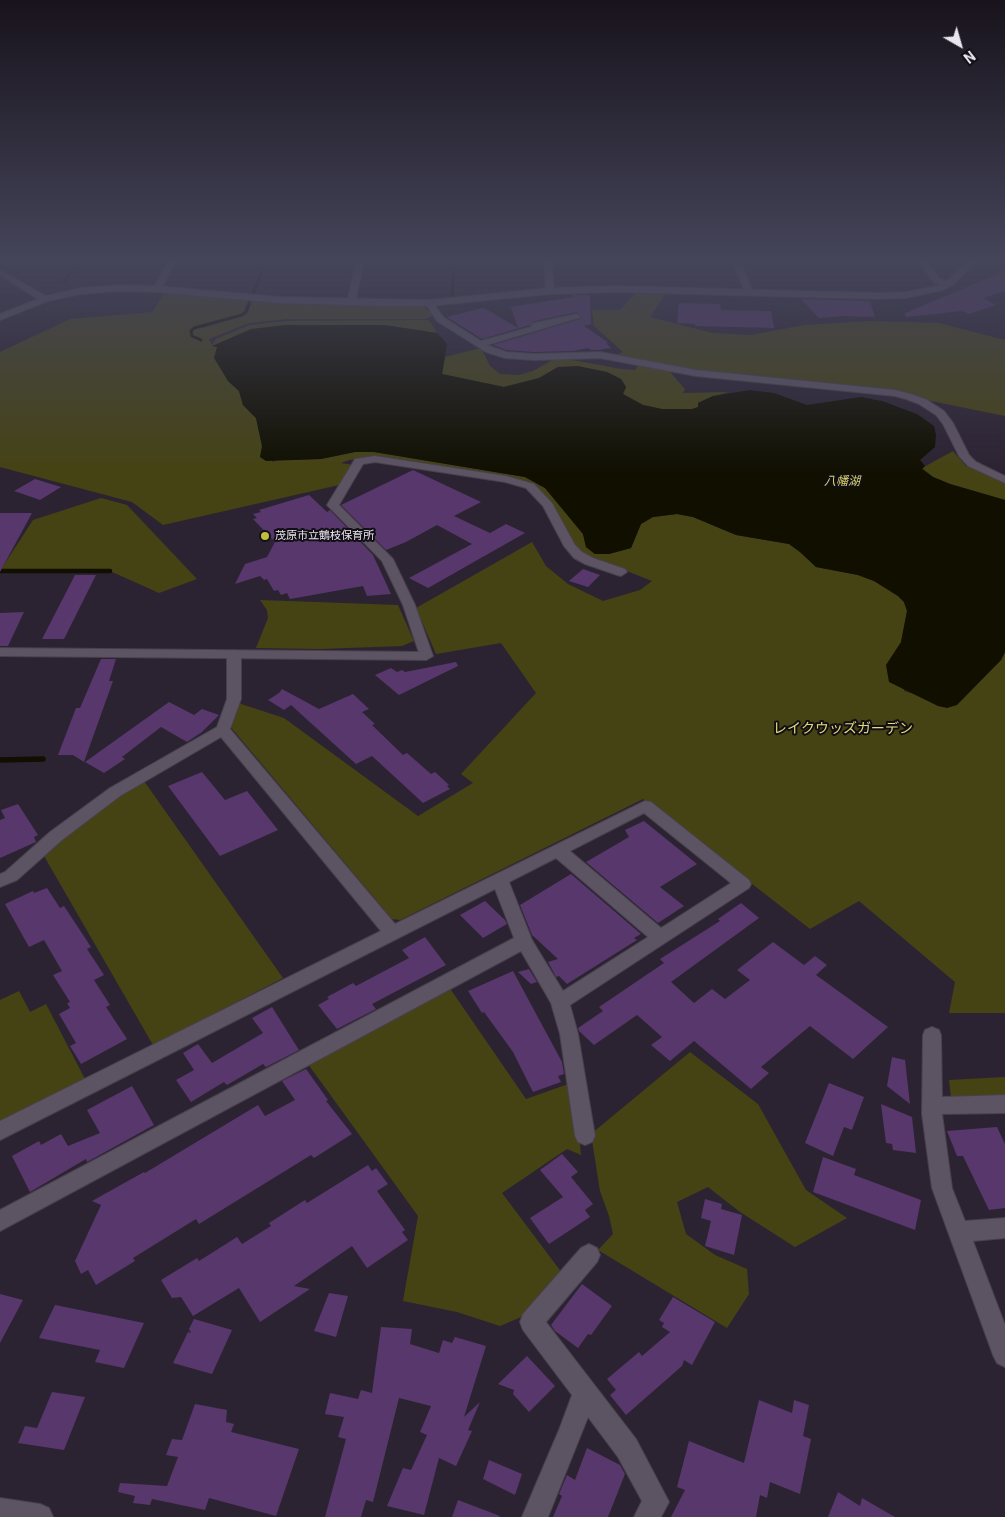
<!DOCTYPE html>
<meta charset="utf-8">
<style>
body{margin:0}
#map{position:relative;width:1005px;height:1517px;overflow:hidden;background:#2c2332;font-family:Roboto,sans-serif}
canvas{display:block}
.north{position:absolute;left:935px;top:20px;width:50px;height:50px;-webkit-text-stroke:4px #120e15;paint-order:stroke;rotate:142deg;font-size:14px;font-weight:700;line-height:20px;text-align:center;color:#eae5ef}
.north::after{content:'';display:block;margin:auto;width:18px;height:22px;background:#eae5ef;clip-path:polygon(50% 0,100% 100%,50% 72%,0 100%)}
</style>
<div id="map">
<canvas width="1005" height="1517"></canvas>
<div class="north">N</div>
</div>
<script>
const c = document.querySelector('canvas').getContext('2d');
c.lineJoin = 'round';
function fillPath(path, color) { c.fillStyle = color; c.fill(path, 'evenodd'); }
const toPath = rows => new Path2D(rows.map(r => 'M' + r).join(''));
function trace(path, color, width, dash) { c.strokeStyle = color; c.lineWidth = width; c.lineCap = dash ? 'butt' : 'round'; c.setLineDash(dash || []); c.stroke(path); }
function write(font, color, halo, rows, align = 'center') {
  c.font = font + ' Roboto,"Noto Sans JP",sans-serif'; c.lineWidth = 4; c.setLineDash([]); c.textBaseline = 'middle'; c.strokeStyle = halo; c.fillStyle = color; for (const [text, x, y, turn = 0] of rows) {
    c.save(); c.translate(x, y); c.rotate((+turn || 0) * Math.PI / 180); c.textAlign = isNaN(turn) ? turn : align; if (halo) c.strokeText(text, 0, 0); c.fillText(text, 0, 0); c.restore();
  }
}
const green = toPath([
 [638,291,667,292,650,317,713,333,751,335,804,325,870,321,939,323,1005,340,1005,416,921,399,683,368,614,356,623,352,594,326,592,310,620,310],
 [165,292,248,301,243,313,240,315,202,326,203,328,244,315,248,312,252,301,423,306,434,315,426,319,287,319,249,323,209,339,212,345,216,339,250,325,286,321,429,320,437,333,384,325,213,346,217,347,228,381,239,391,243,405,256,418,262,446,273,462,277,460,321,459,355,452,374,452,525,477,545,488,583,534,586,547,595,554,609,554,631,548,641,524,653,517,677,514,693,517,736,535,789,544,800,552,816,567,858,575,874,581,898,596,904,602,907,611,901,642,904,691,921,696,938,706,979,682,1001,660,1005,652,1005,1013,949,1013,955,982,859,901,810,929,643,799,400,920,392,919,229,725,238,703,284,718,418,816,473,783,461,774,536,693,501,643,436,654,416,608,532,542,546,566,568,584,603,601,640,590,652,581,582,553,575,546,534,485,379,457,349,460,341,463,353,465,339,485,163,525,132,502,0,467,0,352,70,319,152,312],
 [481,348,490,366,500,374,519,375,533,371,554,359,566,359,622,369,635,370,638,365,669,371,685,389,683,393,728,392,706,399,698,403,698,407,692,409,662,409,643,405,623,394,626,387,621,379,607,372,558,367,539,378,504,387,442,374,445,357],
 [953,451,966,466,1005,483,1005,500,950,484,933,477,922,468],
 [101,498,127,505,197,579,159,593,110,571,0,571,33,520],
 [260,600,398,605,414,641,402,646,320,649,256,648,268,618,267,610],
 [144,781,283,978,153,1045,44,856,71,832,119,794],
 [449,987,526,1099,574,1082,581,1155,567,1149,502,1193,562,1273,526,1315,500,1326,457,1312,403,1301,418,1216,308,1064],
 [19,991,30,1012,46,1004,85,1079,0,1123,0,1000],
 [690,1052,758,1104,806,1190,847,1218,795,1247,740,1212,708,1187,677,1202,686,1234,715,1255,747,1269,749,1294,727,1328,598,1250,613,1234,609,1216,600,1191,591,1134],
 [1005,1077,1005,1095,951,1097,949,1080]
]);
const water = toPath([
 [285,325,384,325,437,333,447,344,442,374,504,387,539,378,558,367,578,366,607,372,621,379,626,387,623,394,643,405,662,409,692,409,698,407,698,403,713,396,750,390,774,393,807,405,861,397,882,401,917,414,934,426,936,435,935,447,920,460,925,466,922,469,933,477,950,484,1005,500,1005,652,1001,660,957,705,947,708,938,706,889,682,886,665,901,642,907,611,904,602,898,596,874,581,858,575,816,567,800,552,789,544,736,535,693,517,677,514,653,517,641,524,631,548,609,554,595,554,586,547,583,534,545,488,525,477,374,452,355,452,321,459,266,461,260,457,262,446,256,418,243,405,239,391,228,381,214,358,217,347,212,346,251,329]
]);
const streamFar2 = toPath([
 [64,281,79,261],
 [253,294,266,261],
 [452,297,454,261],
 [201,340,192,336,191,331,194,328,242,315,246,312,250,301]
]);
const streamFar1 = toPath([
 [0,571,110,571]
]);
const stream = toPath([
 [0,760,43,759]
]);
const building = toPath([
 [1005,271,1005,291,983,298,996,305,969,314,962,311,906,317,905,313],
 [573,295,590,295,591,324,584,326,609,343,606,343,611,348,598,350,591,350,588,348,573,351,534,352,506,350,493,345,583,318,577,312,535,321,530,325,482,339,447,317,482,308,486,309,518,328,511,307,573,297],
 [801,299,870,301,875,317,842,316,819,318],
 [679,303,720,304,721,310,771,311,774,328,695,326,695,324,677,323],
 [413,470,481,502,454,516,490,533,506,524,525,533,428,588,409,578,472,544,437,525,406,542,386,550,341,505],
 [35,479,61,487,40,500,14,491],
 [309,495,327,512,330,510,373,555,391,594,367,596,363,586,290,599,287,593,281,595,278,590,274,591,267,579,264,580,260,576,235,584,245,564,267,557,275,542,253,519,257,518,253,514,261,512,259,510],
 [0,513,32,513,0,572],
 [583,569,600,575,588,587,569,581],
 [75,575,96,575,64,639,42,639],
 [24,612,8,646,0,646,0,613],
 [101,659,116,659,109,681,113,681,84,762,73,755,58,755,76,708,80,708],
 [456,662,458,666,399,695,375,675,391,668,397,672,402,670,405,672],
 [282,689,319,709,353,694,369,709,362,712,375,724,372,725,403,755,407,753,431,774,435,772,449,785,447,786,450,789,423,803,372,756,356,764,291,705,284,710,268,700,279,693],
 [169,702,194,715,202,709,219,715,202,732,187,742,161,727,122,757,125,759,104,773,85,762],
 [202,772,225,800,247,791,278,830,220,856,168,786],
 [18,804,38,835,34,837,36,842,0,858,0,820,5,818,1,810],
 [644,821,697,864,660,887,684,906,658,923,586,862,629,837,625,830],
 [571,874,641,934,634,938,637,940,567,984,559,976,556,977,548,962,558,959,532,935,520,905],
 [47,888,60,908,64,906,91,947,87,949,104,975,94,980,110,1005,106,1007,127,1039,81,1064,70,1046,76,1043,59,1014,70,1008,67,1003,70,1002,53,975,62,971,44,940,29,947,5,904,33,891,34,893],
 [485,901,505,920,507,924,483,938,460,915],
 [741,903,759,918,671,982,694,1003,712,989,725,999,750,980,737,970,773,942,804,965,815,956,827,965,816,975,888,1027,853,1059,810,1026,761,1067,769,1073,751,1089,694,1041,670,1061,651,1045,662,1037,637,1015,594,1045,579,1031,578,1028,603,1011,599,1007,664,963,660,959,720,921,718,919],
 [425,937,446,965,372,1004,376,1009,337,1029,318,1005,329,999,327,997,353,983,356,986,409,958,402,950],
 [529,969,537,982,531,984,518,972],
 [513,971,562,1062,564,1074,558,1076,561,1082,533,1092,513,1052,484,1012,482,1013,468,991],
 [272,1007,299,1050,266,1067,263,1064,227,1085,224,1082,191,1102,176,1080,194,1070,183,1053,198,1044,212,1063,263,1033,252,1018],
 [892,1057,905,1060,910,1104,887,1086],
 [306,1069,328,1100,326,1101,352,1134,314,1158,311,1155,199,1224,196,1219,133,1258,135,1261,96,1285,88,1270,81,1274,75,1261,101,1205,92,1201,144,1172,145,1173,258,1105,265,1116,295,1100,282,1081],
 [829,1083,864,1097,852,1130,844,1127,833,1156,805,1143],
 [132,1086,154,1125,87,1162,86,1159,30,1192,12,1156,39,1141,41,1145,61,1134,68,1146,100,1133,87,1110],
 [881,1104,912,1117,916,1153,893,1150,892,1144,886,1143],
 [997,1127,1005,1144,1005,1208,989,1210,963,1156,957,1156,947,1131],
 [562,1154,578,1172,571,1177,593,1204,585,1210,590,1217,549,1244,530,1218,563,1197,540,1170],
 [823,1157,856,1169,854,1175,921,1200,915,1230,813,1192],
 [368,1165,372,1171,376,1168,388,1184,377,1191,405,1230,402,1232,408,1240,367,1268,352,1246,294,1286,310,1289,260,1322,239,1288,193,1316,181,1297,172,1298,161,1280,197,1258,199,1261,237,1237,242,1244,271,1226,269,1223,305,1200,307,1203],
 [705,1199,722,1204,721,1209,742,1215,734,1255,705,1246,711,1221,701,1218],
 [582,1284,612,1306,591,1335,588,1334,578,1348,555,1331,551,1325],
 [329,1293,348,1296,336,1337,314,1331],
 [0,1294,23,1300,0,1343],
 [673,1297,715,1322,692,1365,684,1360,682,1366,626,1415,610,1395,616,1390,607,1379,639,1352,642,1356,670,1332,662,1327,664,1323,659,1320],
 [55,1305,144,1323,124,1368,95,1362,100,1350,39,1338],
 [194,1319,232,1330,212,1374,173,1363,188,1332,191,1333,189,1329],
 [381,1327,412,1329,410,1344,439,1353,443,1340,452,1343,455,1337,486,1346,464,1417,480,1402,468,1430,472,1431,456,1466,439,1458,424,1515,387,1506,403,1468,411,1470,427,1435,420,1432,431,1406,399,1398,373,1502,366,1500,361,1517,325,1517,346,1439,338,1437,344,1417,325,1414,330,1393,358,1399,361,1390,372,1393],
 [527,1356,555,1386,529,1412,513,1394,514,1390,498,1384],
 [52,1392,85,1397,64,1450,18,1443,25,1426,37,1428],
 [759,1400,792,1413,794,1400,809,1405,803,1436,811,1439,800,1494,770,1482,767,1498,760,1495,756,1517,671,1517,685,1490,677,1487,689,1441,744,1463],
 [195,1404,227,1410,226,1422,234,1424,231,1432,299,1449,276,1516,209,1498,205,1510,152,1499,150,1505,133,1503,135,1496,118,1492,120,1483,167,1486,178,1457,166,1455,172,1439,182,1440],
 [587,1448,620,1465,625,1474,608,1517,553,1517,562,1496,559,1494,567,1475,575,1480],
 [489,1460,522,1474,515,1495,483,1479],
 [838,1492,860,1506,862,1498,895,1517,828,1517],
 [458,1500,500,1516,499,1517,452,1517]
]);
const street = toPath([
 [168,261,176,261,160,291,154,291,153,289,168,261],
 [356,261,364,261,355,303,351,306,347,303,356,261],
 [544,261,552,261,554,291,550,294,546,291,544,261],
 [732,261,740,261,753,292,752,294,745,292,732,261],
 [919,261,927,261,940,279,950,282,950,286,934,283,919,261],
 [429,300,432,301,443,317,481,341,531,327,532,324,535,323,577,314,581,317,487,345,506,352,534,354,600,352,696,370,895,390,914,395,927,400,944,411,953,423,969,455,976,462,1005,476,1005,483,968,466,959,456,943,424,936,415,919,404,906,399,895,396,696,376,600,358,534,360,505,358,486,352,437,321,425,303,429,300],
 [375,456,506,476,534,484,552,503,575,545,582,552,593,558,625,569,627,572,621,576,617,575,585,564,574,558,564,546,543,506,526,488,505,482,375,462,363,464,339,505,393,559,415,605,433,656,426,660,421,659,403,605,382,561,327,505,355,459,375,456],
 [234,650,241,654,241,699,230,729,395,924,645,801,651,802,749,880,751,884,749,888,570,1005,578,1034,595,1136,592,1142,585,1145,578,1142,575,1136,560,1034,551,1003,521,951,0,1231,0,1210,514,938,495,889,0,1140,0,1121,381,931,221,737,120,796,62,840,17,880,0,887,0,874,5,872,50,832,110,788,217,727,227,699,227,654,234,650],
 [644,813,731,883,661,928,570,851,644,813],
 [556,858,648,937,563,991,532,940,509,882,556,858],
 [932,1027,939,1030,941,1035,942,1097,1005,1095,1005,1113,942,1114,952,1188,965,1221,1005,1218,1005,1238,973,1241,1005,1325,1005,1367,997,1363,993,1355,932,1188,922,1114,923,1035,925,1030,932,1027],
 [589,1244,597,1248,600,1255,597,1262,546,1322,636,1439,669,1502,661,1517,634,1517,642,1501,618,1457,588,1417,548,1517,522,1517,559,1430,572,1395,523,1330,520,1322,523,1314,581,1248,589,1244]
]);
const secondary = toPath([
 [968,261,976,261,954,284,943,290,906,298,878,299,616,292,550,294,429,306,384,306,281,303,157,292,119,291,81,294,48,301,0,320,0,314,38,299,0,275,0,270,46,296,81,288,119,285,157,286,281,297,429,300,550,288,616,286,878,293,906,292,937,286,948,280,968,261],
 [0,648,426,652,433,656,426,660,0,656,0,648],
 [0,1498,40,1504,49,1508,53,1517,0,1517,0,1498]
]);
const markers = [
 [265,536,5,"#c2bd3f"]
];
const farPoinames = [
 ["茂原市立鶴枝保育所",275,536]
];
const farWaternames = [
 ["八幡湖",842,482]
];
const parkNames = [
 ["レイクウッズガーデン",843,729]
];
fillPath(green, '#454313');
fillPath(water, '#100f00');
trace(streamFar2, '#100f00', 3);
trace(streamFar1, '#100f00', 4.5);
trace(stream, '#100f00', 5.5);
fillPath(building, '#57376c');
trace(street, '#47404c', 2);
trace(secondary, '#47404c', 2);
fillPath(street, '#5c5363');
fillPath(secondary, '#5c5363');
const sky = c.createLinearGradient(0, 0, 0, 473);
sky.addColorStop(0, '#18131c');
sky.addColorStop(0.55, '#45455a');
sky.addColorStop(1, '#45455a00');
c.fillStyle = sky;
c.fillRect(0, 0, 1005, 473);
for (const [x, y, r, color] of markers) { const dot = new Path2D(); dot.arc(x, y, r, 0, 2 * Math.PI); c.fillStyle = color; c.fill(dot); trace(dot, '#120e15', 2); }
write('11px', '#eae5ef', '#120e15', farPoinames, 'left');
write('italic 12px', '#d7d470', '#120e15', farWaternames);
write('14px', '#e0dd79', '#120e15', parkNames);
</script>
